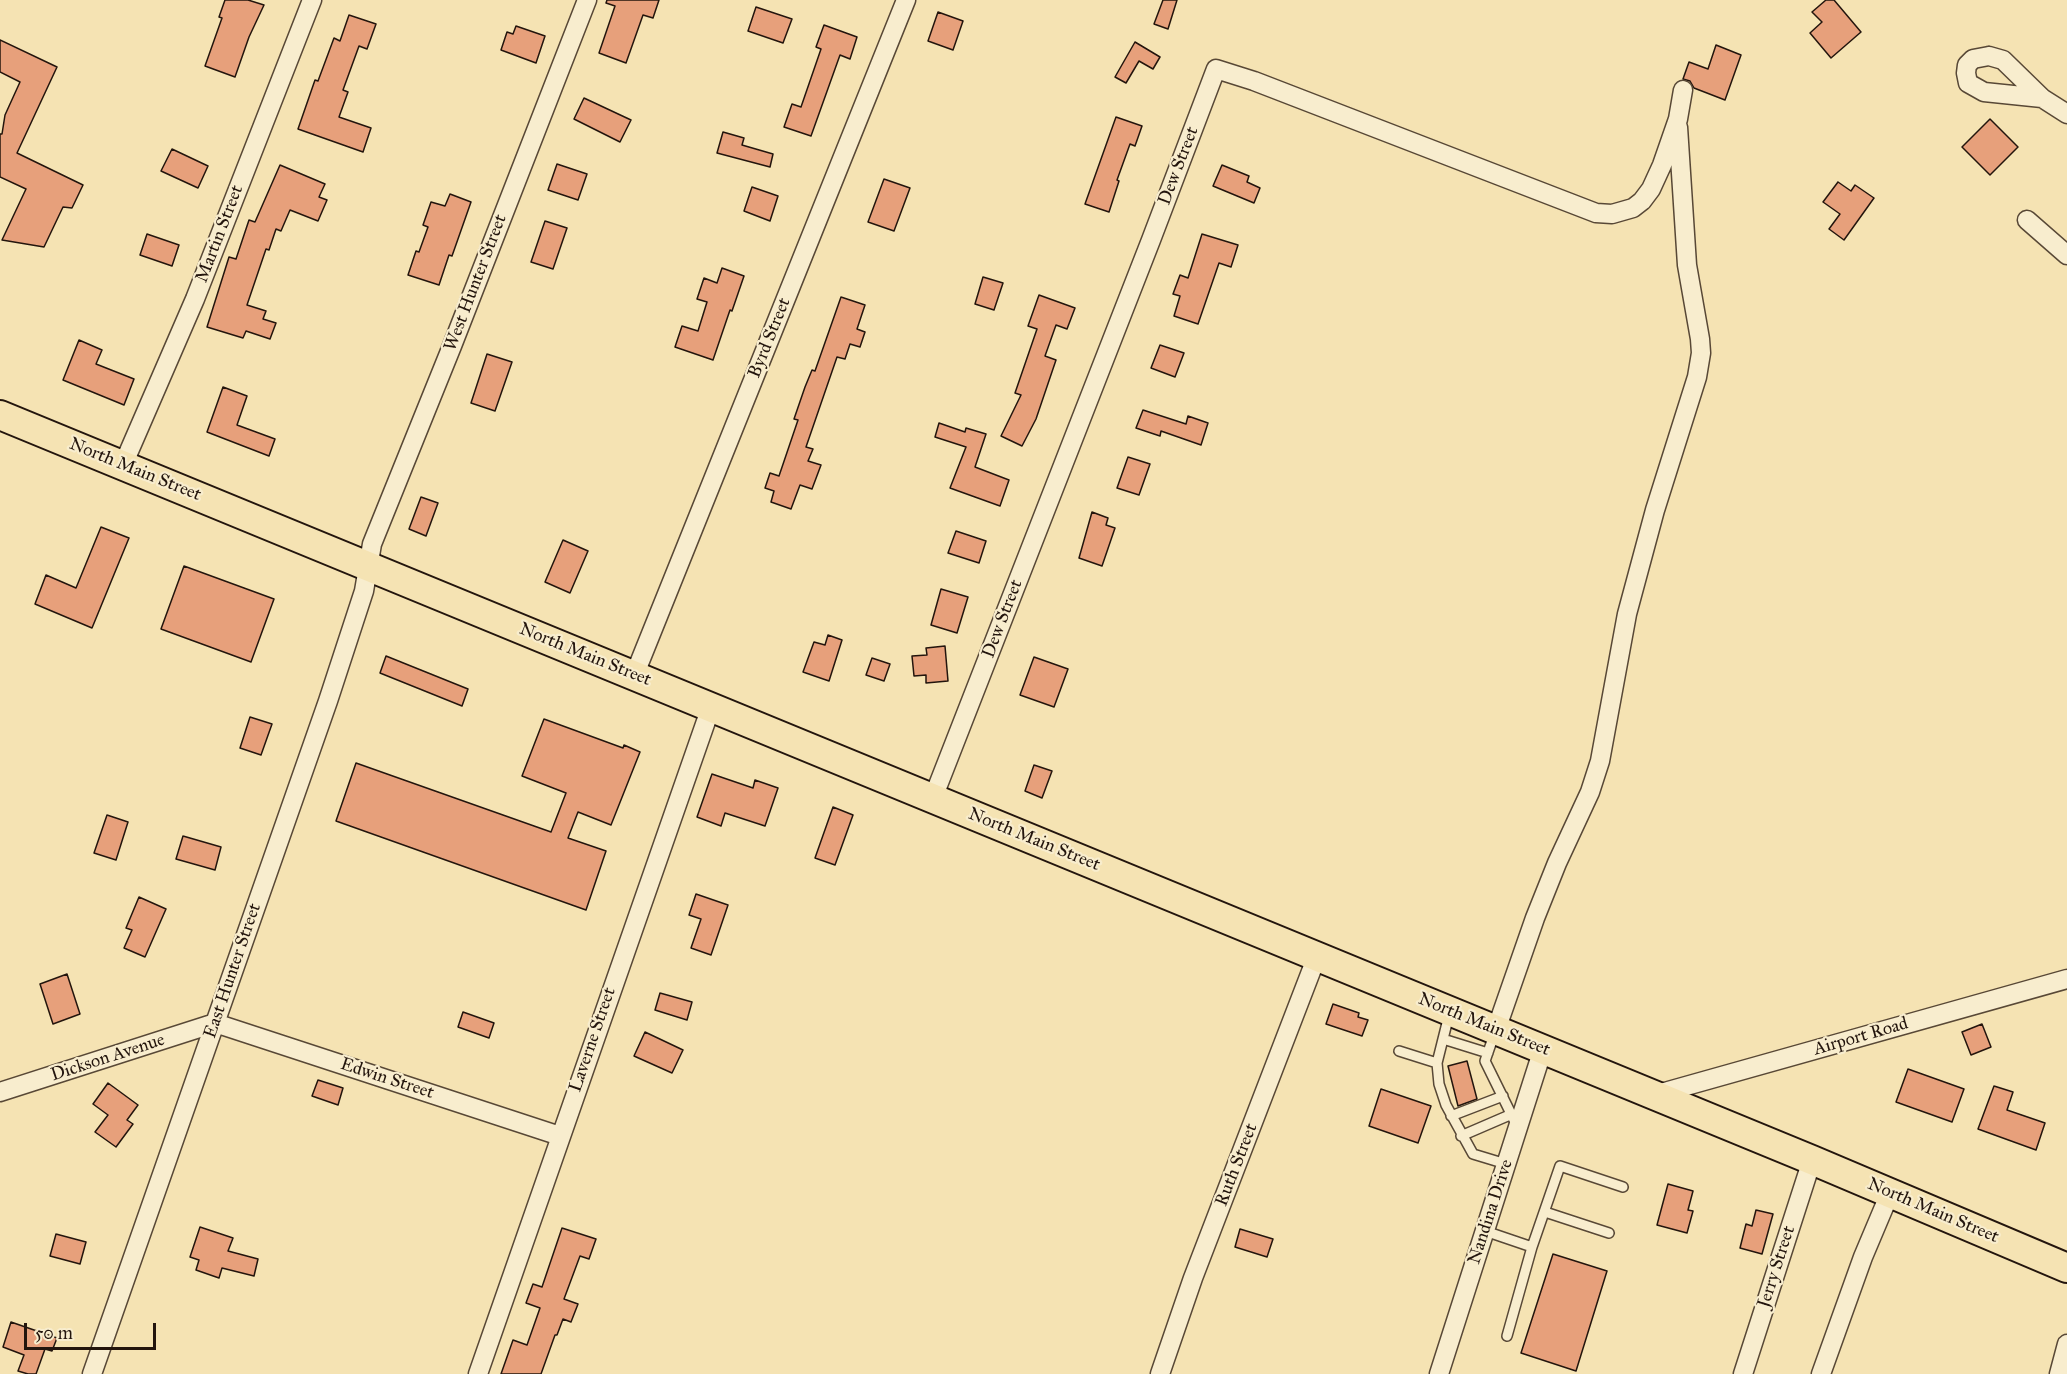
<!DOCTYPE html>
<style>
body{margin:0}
#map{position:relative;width:2067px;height:1374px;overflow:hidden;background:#f5e3b3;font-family:"IM FELL Great Primer",serif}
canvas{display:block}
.scale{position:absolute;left:24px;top:1323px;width:132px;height:27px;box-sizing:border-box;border:3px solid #23150d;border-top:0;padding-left:8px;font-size:18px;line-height:21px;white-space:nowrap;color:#23150d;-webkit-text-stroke:4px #f8edce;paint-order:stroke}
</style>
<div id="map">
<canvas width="2067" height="1374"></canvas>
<div class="scale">50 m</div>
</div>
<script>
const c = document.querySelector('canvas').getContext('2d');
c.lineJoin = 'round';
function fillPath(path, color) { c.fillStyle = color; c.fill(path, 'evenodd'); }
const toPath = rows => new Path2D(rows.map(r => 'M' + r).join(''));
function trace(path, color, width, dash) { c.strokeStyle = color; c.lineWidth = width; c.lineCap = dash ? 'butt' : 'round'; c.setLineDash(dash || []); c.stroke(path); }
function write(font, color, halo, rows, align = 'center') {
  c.font = font + ' "IM FELL Great Primer",serif'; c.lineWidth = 4.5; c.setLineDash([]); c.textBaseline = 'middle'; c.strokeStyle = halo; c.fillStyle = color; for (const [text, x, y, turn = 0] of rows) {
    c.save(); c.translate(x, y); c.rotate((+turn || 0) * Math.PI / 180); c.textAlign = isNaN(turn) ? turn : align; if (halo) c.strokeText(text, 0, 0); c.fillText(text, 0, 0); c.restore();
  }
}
const building = toPath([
 [225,0,248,0,264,5,249,37,235,77,205,66,222,18,219,17,225,0],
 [607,0,659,0,653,18,643,15,626,63,599,53,615,6,606,3,607,0],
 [1163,0,1177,0,1168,29,1154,24,1163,0],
 [1826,0,1834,0,1861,32,1831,58,1810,33,1822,22,1812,12,1826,0],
 [756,7,792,19,783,43,748,31,756,7],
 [938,12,963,21,953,50,928,41,938,12],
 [349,15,376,24,367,49,359,46,343,90,348,92,339,117,371,128,363,152,298,129,315,80,318,81,334,38,340,41,349,15],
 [824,25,857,37,850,59,840,55,811,136,784,127,792,104,801,107,821,49,816,47,824,25],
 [516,26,545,36,536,63,501,50,507,32,513,34,516,26],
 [0,40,57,67,17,153,83,185,72,208,63,207,44,247,2,240,26,189,0,177,0,134,2,134,5,115,20,82,0,72,0,40],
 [1135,42,1160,57,1153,69,1139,61,1126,83,1115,77,1135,42],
 [1716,45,1741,55,1725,100,1694,88,1690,81,1683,79,1689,62,1708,69,1716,45],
 [584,98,631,120,620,142,574,119,584,98],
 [1116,117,1142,126,1135,146,1130,144,1117,180,1119,181,1109,212,1085,204,1116,117],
 [1990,119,2018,147,1990,175,1962,147,1990,119],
 [723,132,744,138,742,145,773,154,770,167,717,153,723,132],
 [172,149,208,166,198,188,161,171,172,149],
 [557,164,587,174,578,200,548,190,557,164],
 [280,165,325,184,319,197,327,200,318,221,290,210,281,231,276,229,269,250,266,249,247,305,266,311,263,319,276,323,270,339,246,331,243,338,207,327,229,257,236,259,249,220,255,222,280,165],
 [1222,165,1249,176,1247,182,1260,188,1254,203,1213,186,1222,165],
 [884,179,910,188,894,231,868,222,884,179],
 [1838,182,1851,191,1855,185,1874,198,1844,240,1829,229,1840,214,1823,202,1838,182],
 [752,187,778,196,770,221,744,211,752,187],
 [450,194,471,202,452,256,449,255,439,285,408,275,416,251,419,252,428,227,423,225,431,202,445,206,450,194],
 [545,221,567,228,553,269,531,262,545,221],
 [147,234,179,245,172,266,140,255,147,234],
 [1202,234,1238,245,1231,267,1219,263,1198,324,1174,316,1180,296,1173,294,1180,275,1188,278,1202,234],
 [722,268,744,276,732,311,730,310,713,360,675,347,682,326,698,331,707,302,697,299,704,278,717,283,722,268],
 [983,277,1003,283,994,310,975,304,983,277],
 [1039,295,1075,308,1067,329,1056,325,1045,356,1056,360,1036,419,1022,446,1001,436,1021,395,1015,393,1037,329,1028,326,1039,295],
 [841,297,865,305,857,329,865,332,860,347,850,344,845,359,837,357,806,447,813,449,808,461,821,465,812,489,800,485,791,509,771,502,774,491,765,488,770,473,779,476,798,420,794,419,805,387,812,370,815,371,841,297],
 [79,340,102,350,96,364,134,379,124,405,63,380,79,340],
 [1160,345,1184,353,1175,377,1151,368,1160,345],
 [487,354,512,362,495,411,471,403,487,354],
 [223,387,247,396,237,425,275,439,269,456,207,432,223,387],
 [1143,410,1186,424,1188,416,1208,423,1201,445,1161,431,1160,436,1136,428,1143,410],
 [939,423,965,432,966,428,986,434,975,467,1009,480,1000,506,950,488,966,447,935,437,939,423],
 [1128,457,1150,464,1139,495,1117,488,1128,457],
 [421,497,438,503,426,536,409,529,421,497],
 [1092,512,1108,518,1106,525,1115,528,1102,566,1079,558,1092,512],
 [101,527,129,538,92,628,35,604,46,575,76,588,101,527],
 [956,531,986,541,979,563,948,553,956,531],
 [563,540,588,551,570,593,545,582,563,540],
 [184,566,274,599,251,662,161,629,184,566],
 [941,589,968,597,957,633,931,625,941,589],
 [828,635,842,640,829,681,803,672,814,642,825,645,828,635],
 [945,646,948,681,926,683,926,675,914,676,912,656,927,655,926,648,945,646],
 [386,656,468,689,462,706,380,673,386,656],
 [1034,657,1068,669,1054,707,1020,695,1034,657],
 [872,658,890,664,884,681,866,675,872,658],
 [250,717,272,724,261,755,240,748,250,717],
 [544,719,623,748,624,745,640,752,611,825,578,812,568,838,606,851,586,910,336,821,356,763,551,832,566,793,522,776,544,719],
 [1034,765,1052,771,1042,798,1025,791,1034,765],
 [712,774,753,788,755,780,778,788,765,826,725,813,721,826,697,817,712,774],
 [833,807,853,815,835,865,815,858,833,807],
 [107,815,128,822,116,860,94,853,107,815],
 [183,836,221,847,215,870,176,859,183,836],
 [696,894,728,905,711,955,691,948,701,919,689,915,696,894],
 [139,897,166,909,145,957,124,948,132,930,126,928,139,897],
 [67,974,80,1014,53,1024,40,984,67,974],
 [660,993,692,1002,687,1020,655,1010,660,993],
 [1333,1004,1359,1013,1358,1017,1368,1020,1362,1036,1326,1024,1333,1004],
 [463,1012,494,1023,489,1038,458,1027,463,1012],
 [1982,1024,1991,1047,1971,1055,1962,1032,1982,1024],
 [645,1032,683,1050,672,1073,634,1056,645,1032],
 [1467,1061,1477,1099,1458,1106,1448,1066,1467,1061],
 [1908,1069,1964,1089,1952,1122,1896,1102,1908,1069],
 [318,1080,343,1088,338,1105,312,1096,318,1080],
 [108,1083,138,1105,127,1120,133,1124,116,1147,95,1132,108,1115,93,1104,108,1083],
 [1994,1086,2013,1092,2007,1110,2045,1123,2036,1150,1978,1129,1994,1086],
 [1381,1089,1431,1106,1418,1143,1369,1126,1381,1089],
 [1668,1184,1693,1191,1688,1210,1693,1211,1687,1233,1657,1225,1668,1184],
 [1756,1210,1773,1214,1762,1254,1740,1248,1746,1224,1752,1226,1756,1210],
 [200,1227,233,1238,228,1251,258,1259,254,1276,222,1268,219,1278,196,1270,199,1260,190,1257,200,1227],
 [562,1228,596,1239,589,1259,580,1256,564,1299,578,1304,571,1322,563,1319,557,1335,555,1335,541,1374,501,1374,513,1340,527,1345,540,1308,526,1303,533,1284,542,1287,562,1228],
 [1240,1229,1273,1239,1267,1257,1235,1247,1240,1229],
 [56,1234,86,1242,80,1264,50,1256,56,1234],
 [1553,1254,1607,1271,1576,1371,1521,1353,1553,1254],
 [11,1322,57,1338,52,1351,45,1349,36,1374,28,1374,18,1371,24,1355,3,1347,11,1322]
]);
const service = toPath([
 [1449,1015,1437,1063,1439,1084,1446,1105,1473,1154,1506,1164],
 [1495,1032,1485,1061,1517,1126],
 [1443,1039,1488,1053],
 [1399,1051,1437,1063],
 [1451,1116,1503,1096],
 [1461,1136,1512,1114],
 [1545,1212,1609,1233],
 [1485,1231,1532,1247,1507,1336],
 [1532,1247,1560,1166,1623,1187]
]);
const minor = toPath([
 [1989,56,2003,60,2042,98,1984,92,1968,83,1966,73,1967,65,1973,59,1989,56],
 [2042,98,2067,114],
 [2027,220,2067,255],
 [123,465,195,299,312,0],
 [634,676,906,0],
 [933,798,1151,240,1216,69,1254,81,1596,213,1612,214,1633,208,1642,201,1651,189,1662,165,1678,119,1683,90],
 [1496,1030,1535,918,1557,863,1590,792,1600,761,1627,614,1655,510,1697,377,1701,353,1700,339,1687,265,1678,127],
 [0,1092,215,1023,560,1136],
 [1654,1095,2067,979],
 [92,1374,328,701,364,591,372,544,452,346,587,0],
 [478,1374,711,707],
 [1160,1374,1193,1278,1317,956],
 [1439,1374,1543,1049],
 [1743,1374,1812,1160],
 [1821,1374,1863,1257,1890,1193],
 [2059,1374,2067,1344]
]);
const primary = toPath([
 [0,415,1812,1160,2067,1268]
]);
const streetNames = [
 ["Dew Street",1179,166,-69],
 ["Martin Street",220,234,-69],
 ["West Hunter Street",476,283,-69],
 ["Byrd Street",770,338,-68],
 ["North Main Street",135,470,22],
 ["Dew Street",1003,619,-69],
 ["North Main Street",585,655,22],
 ["North Main Street",1034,840,22],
 ["East Hunter Street",233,971,-71],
 ["North Main Street",1484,1025,22],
 ["Airport Road",1861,1037,-16],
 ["Laverne Street",593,1040,-71],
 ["Dickson Avenue",108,1058,-18],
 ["Edwin Street",387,1079,18],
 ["Ruth Street",1237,1165,-69],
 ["North Main Street",1933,1211,23],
 ["Nandina Drive",1491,1212,-72],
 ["Jerry Street",1777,1267,-72]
];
fillPath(building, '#e7a07b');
trace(building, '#23150d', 1.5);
trace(service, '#584836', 12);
trace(minor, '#584836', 21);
trace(primary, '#23150d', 32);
trace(service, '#f8edce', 9);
trace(minor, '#f8edce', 18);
trace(primary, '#f5e3b3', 28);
write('18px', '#23150d', '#f8edce', streetNames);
</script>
